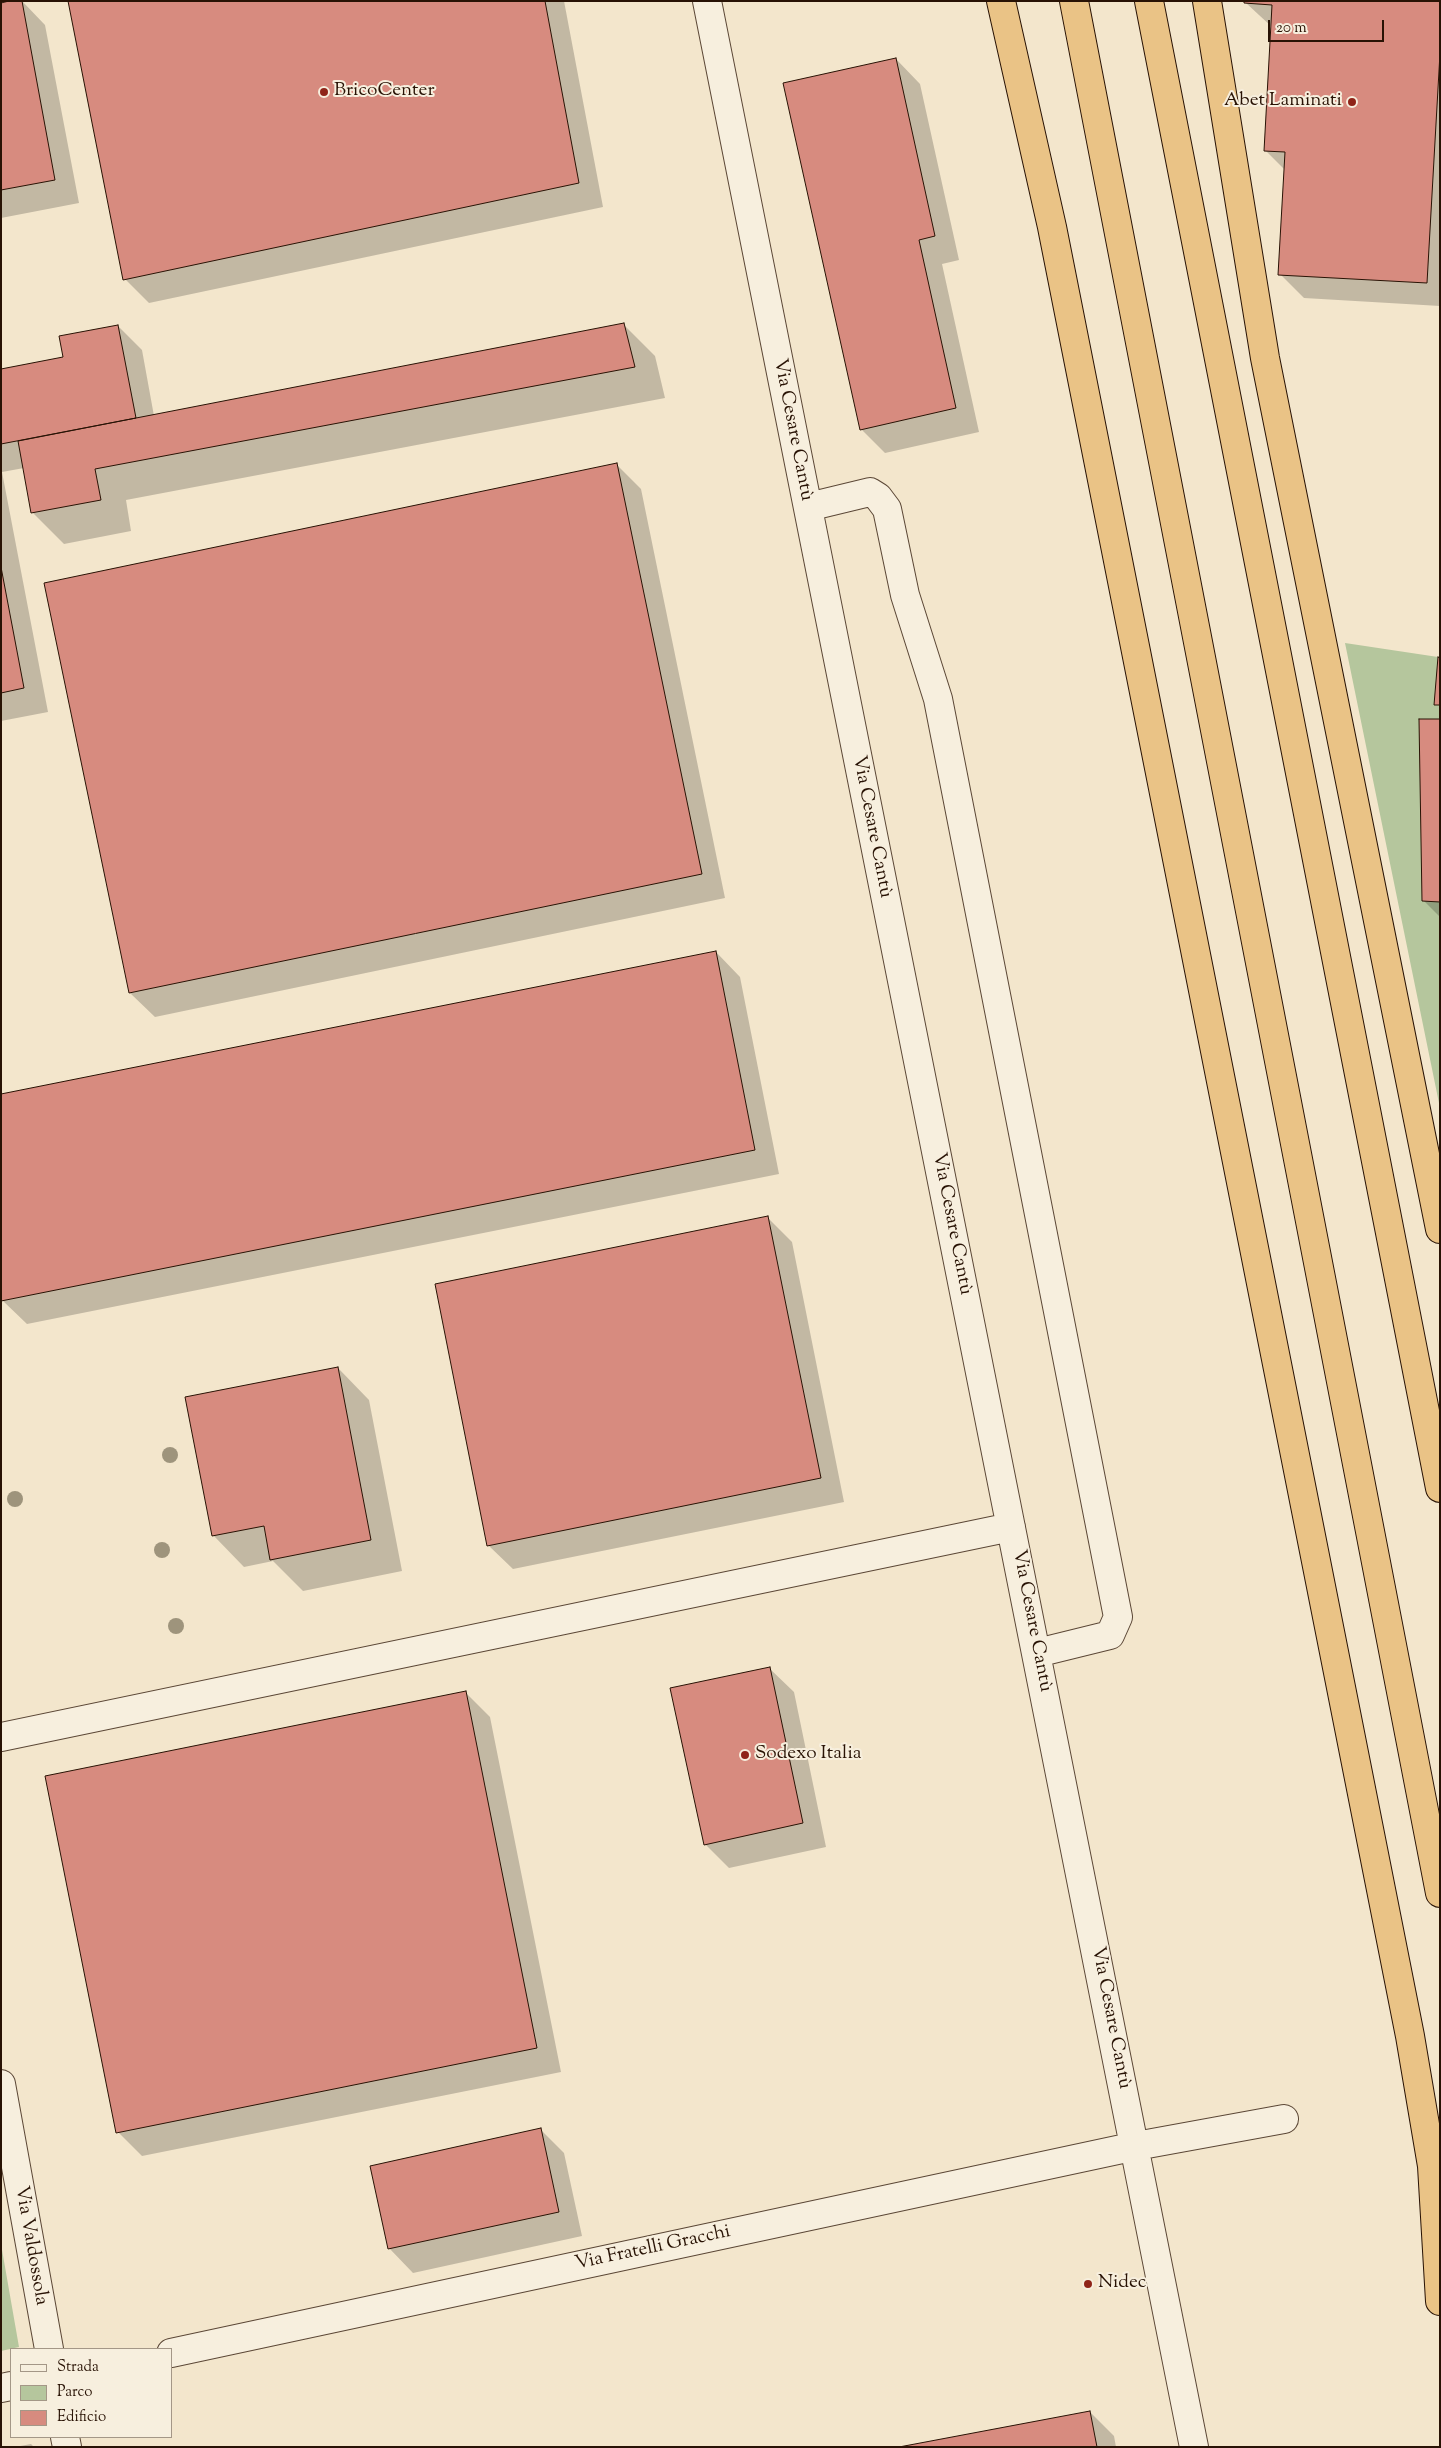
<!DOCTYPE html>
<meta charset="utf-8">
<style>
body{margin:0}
#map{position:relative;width:1441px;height:2448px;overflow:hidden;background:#f3e6cc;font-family:"Sorts Mill Goudy",serif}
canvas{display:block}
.frame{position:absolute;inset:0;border:2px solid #281204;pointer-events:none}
.legend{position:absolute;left:10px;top:2348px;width:162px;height:90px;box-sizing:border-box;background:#f7efde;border:1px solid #a49787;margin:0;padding:6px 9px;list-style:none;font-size:15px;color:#281204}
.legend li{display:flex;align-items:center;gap:10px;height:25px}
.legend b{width:25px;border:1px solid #a49787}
.scale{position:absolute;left:1268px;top:20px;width:116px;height:22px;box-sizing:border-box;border:2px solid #281204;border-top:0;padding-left:6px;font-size:15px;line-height:18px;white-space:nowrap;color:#281204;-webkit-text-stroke:4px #f7efde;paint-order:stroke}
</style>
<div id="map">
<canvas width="1441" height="2448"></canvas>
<div class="frame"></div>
<ul class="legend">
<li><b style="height:6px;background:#f7efde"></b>Strada</li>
<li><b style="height:14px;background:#b5c69d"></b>Parco</li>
<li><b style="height:14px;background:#d78b7f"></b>Edificio</li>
</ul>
<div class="scale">20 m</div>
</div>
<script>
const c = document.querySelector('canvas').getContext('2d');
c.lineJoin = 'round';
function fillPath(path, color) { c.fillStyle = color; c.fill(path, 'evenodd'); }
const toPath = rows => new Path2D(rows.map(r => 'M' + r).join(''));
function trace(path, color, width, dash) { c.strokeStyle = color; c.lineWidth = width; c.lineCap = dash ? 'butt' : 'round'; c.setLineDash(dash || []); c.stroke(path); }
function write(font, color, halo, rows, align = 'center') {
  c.font = font + ' "Sorts Mill Goudy",serif'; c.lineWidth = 4; c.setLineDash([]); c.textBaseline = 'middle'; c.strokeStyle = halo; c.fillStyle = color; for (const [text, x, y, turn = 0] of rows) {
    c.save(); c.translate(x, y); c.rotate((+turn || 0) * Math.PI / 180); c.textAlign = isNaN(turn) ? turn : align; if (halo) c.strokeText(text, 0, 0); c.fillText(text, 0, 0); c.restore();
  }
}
const green = toPath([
 [1345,643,1438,657,1435,705,1440,705,1440,1108],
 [1,2244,19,2347,1,2351]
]);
const shadow = toPath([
 [22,1,45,25,79,203,1,218,1,4],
 [70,1,564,1,603,207,149,303,125,279],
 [1440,1,1440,306,1304,298,1280,274,1285,170,1265,150,1272,27,1246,3],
 [896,59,920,84,959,260,942,264,979,432,885,453,861,429],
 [624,325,655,356,665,398,126,500,131,531,64,544,32,512,24,468,2,472,48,712,1,721,1,370,65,358,118,326,142,350,154,416],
 [617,465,641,489,725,898,155,1017,130,993],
 [1440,720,1440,917,1423,900],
 [716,952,740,977,779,1174,27,1324,2,1300],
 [767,1217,792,1242,844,1502,513,1569,488,1545],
 [338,1368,369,1400,402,1571,303,1591,273,1561,244,1567,213,1535],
 [769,1668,794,1692,826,1847,729,1868,705,1844],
 [465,1692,490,1717,561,2072,142,2156,118,2132],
 [540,2129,564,2153,582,2236,413,2273,389,2248],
 [1090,2412,1114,2436,1116,2447,905,2447],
 [31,2444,34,2447,15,2447]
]);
const building = toPath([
 [9,1,22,1,55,180,1,190,1,3,9,1],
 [68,1,545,1,579,183,123,280,68,1],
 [1244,1,1440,1,1440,53,1427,283,1278,275,1285,152,1264,151,1272,5,1244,3,1244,1],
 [896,58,935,236,919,240,956,408,860,430,783,83,896,58],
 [624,323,635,367,95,469,101,500,31,513,18,441,624,323],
 [118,325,136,418,1,444,1,369,63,357,59,336,118,325],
 [617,463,702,874,129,993,44,583,617,463],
 [1,567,24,688,1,693,1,567],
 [1438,657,1440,658,1440,705,1434,705,1438,657],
 [1419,719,1440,719,1440,902,1422,901,1419,719],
 [716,951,755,1150,1,1301,1,1094,716,951],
 [768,1216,821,1478,487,1546,435,1284,768,1216],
 [338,1367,371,1540,270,1560,264,1526,212,1536,185,1397,338,1367],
 [770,1667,803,1823,704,1845,670,1688,770,1667],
 [466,1691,537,2048,116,2133,45,1776,466,1691],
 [541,2128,559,2212,388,2249,370,2166,541,2128],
 [1090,2411,1097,2447,899,2447,1090,2411]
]);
const minor = toPath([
 [707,1,1194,2447],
 [808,507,870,492,878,497,887,509,905,595,938,699,1118,1617,1110,1635,1037,1653],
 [1,1737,1011,1527],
 [1,2084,49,2349],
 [171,2353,1136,2146,1284,2119],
 [1,2388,11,2386],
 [65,2437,67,2447]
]);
const highway = toPath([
 [1001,1,1052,227,1410,2036,1432,2166,1440,2301],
 [1074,1,1440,1893],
 [1149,1,1440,1488],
 [1207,1,1265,358,1440,1229]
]);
const trees = [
 [170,1455],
 [15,1499],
 [162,1550],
 [176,1626]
];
const markers = [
 [324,92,5,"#8f2418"],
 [1352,102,5,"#8f2418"],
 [745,1755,5,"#8f2418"],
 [1088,2284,5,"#8f2418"]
];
const poiNames = [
 ["BricoCenter",334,92],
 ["Abet Laminati",1342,102,"right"],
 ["Sodexo Italia",755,1755],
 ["Nidec",1098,2284]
];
const streetNames = [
 ["Via Cesare Cantù",792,430,79],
 ["Via Cesare Cantù",871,827,79],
 ["Via Cesare Cantù",951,1224,79],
 ["Via Cesare Cantù",1031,1621,79],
 ["Via Cesare Cantù",1110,2018,79],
 ["Via Valdossola",30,2246,80],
 ["Via Fratelli Gracchi",653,2249,-12]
];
fillPath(green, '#b5c69d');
fillPath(shadow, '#0003');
fillPath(building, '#d78b7f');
trace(building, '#281204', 1);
trace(minor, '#5b4736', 30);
trace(highway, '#281204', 30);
trace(minor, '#f7efde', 28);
trace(highway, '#eac386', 28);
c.fillStyle = '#9e947c';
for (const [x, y] of trees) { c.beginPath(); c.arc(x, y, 8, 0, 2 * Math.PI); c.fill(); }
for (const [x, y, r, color] of markers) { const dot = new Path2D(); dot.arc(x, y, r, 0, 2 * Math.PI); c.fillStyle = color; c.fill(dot); trace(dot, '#f7efde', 2); }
write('19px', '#281204', '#f7efde', poiNames, 'left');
write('19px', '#281204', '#f7efde', streetNames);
</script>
